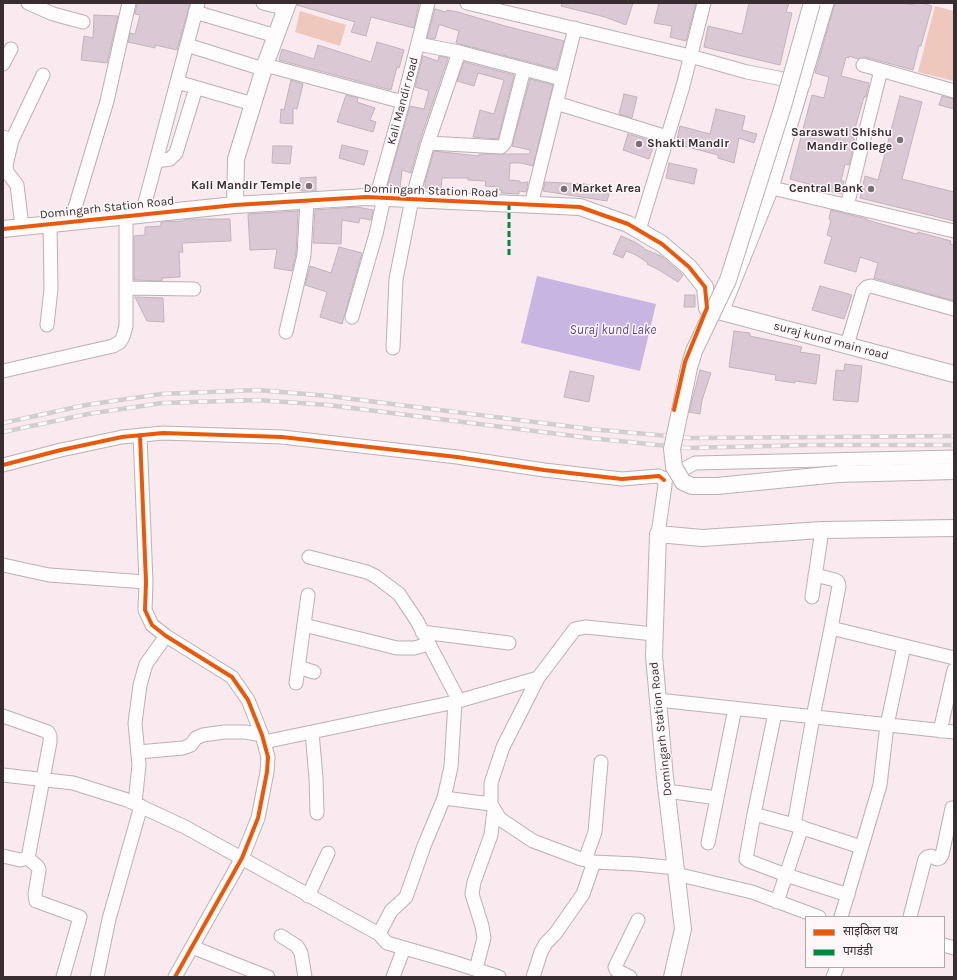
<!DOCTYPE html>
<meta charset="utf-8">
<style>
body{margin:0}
#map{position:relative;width:957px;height:980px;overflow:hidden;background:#f9eaef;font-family:Karla,"Noto Sans Devanagari",sans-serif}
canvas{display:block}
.frame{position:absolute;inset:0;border:4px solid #392d32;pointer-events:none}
.legend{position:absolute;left:805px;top:916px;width:140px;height:52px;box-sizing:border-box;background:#fef7fa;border:1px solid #afa6aa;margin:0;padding:5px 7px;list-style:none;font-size:12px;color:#392d32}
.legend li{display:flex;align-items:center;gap:8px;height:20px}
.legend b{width:20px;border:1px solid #afa6aa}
</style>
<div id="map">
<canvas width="957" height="980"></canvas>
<div class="frame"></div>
<ul class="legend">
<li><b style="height:5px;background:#e8590c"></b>साइकिल पथ</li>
<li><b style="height:5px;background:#00873e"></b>पगडंडी</li>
</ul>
</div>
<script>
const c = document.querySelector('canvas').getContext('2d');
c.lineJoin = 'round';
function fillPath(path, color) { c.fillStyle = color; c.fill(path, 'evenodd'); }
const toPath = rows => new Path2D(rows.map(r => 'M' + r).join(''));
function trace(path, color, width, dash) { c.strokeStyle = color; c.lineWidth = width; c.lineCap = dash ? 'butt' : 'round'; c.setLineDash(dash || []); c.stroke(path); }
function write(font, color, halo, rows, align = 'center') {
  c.font = font + ' Karla,sans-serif'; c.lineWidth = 3; c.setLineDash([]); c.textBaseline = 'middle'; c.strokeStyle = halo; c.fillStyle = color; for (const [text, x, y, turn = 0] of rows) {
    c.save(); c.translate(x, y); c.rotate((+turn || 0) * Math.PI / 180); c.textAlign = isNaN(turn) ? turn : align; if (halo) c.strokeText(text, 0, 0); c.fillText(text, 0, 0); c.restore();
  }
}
const green = toPath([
 [935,6,954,11,954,81,918,72],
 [300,11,346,25,340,46,295,32]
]);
const water = toPath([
 [537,276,656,304,640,371,521,343]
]);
const building = toPath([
 [137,3,190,3,177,50,155,45,155,48,128,42,130,33,135,34,140,15,135,14,137,3],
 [297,3,419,3,414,28,371,17,366,36,351,32,355,22,297,5,297,3],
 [562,3,633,3,626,25,605,17,561,6,562,3],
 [659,3,696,3,686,41,670,37,672,26,654,23,659,3],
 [749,3,789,3,786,12,792,13,780,65,704,47,708,26,742,34,749,3],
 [835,3,904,3,914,5,914,3,922,3,932,6,921,46,919,46,913,70,865,57,858,59,849,56,849,58,846,57,841,76,869,83,866,97,864,97,856,125,853,139,855,140,849,165,845,164,841,181,844,181,841,194,816,188,816,186,790,179,812,95,824,98,829,77,815,73,835,3],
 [435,9,446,12,447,10,458,12,505,26,564,41,556,69,456,43,459,31,441,25,439,25,435,39,427,38,435,9],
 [94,15,118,16,107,63,81,60,84,36,93,38,94,15],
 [377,42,404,50,399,68,397,67,391,90,279,60,282,49,314,59,318,45,371,62,377,42],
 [423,56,438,61,439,56,448,58,420,140,411,173,402,170,400,189,387,187,410,106,424,109,429,91,415,87,423,56],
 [464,62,514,75,498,139,473,137,480,110,494,114,504,80,478,73,474,86,457,81,464,62],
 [530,79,553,85,533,166,521,163,510,163,509,180,520,181,520,183,528,182,526,192,519,191,519,194,501,193,502,190,499,190,499,187,485,186,486,181,468,180,468,178,442,178,441,189,425,188,425,182,434,151,479,156,479,154,530,154,530,150,512,146,530,79],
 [291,80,303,84,297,109,293,108,293,124,280,123,281,109,284,110,291,80],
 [624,94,637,97,632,118,619,114,624,94],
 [346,95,358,98,357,102,375,108,370,120,376,122,373,132,337,122,346,95],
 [900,96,922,102,902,179,954,192,954,221,860,198,865,176,878,180,900,96],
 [942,96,954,99,954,109,939,105,942,96],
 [716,109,745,116,742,130,757,134,754,143,739,138,734,163,718,158,718,155,676,144,680,126,710,134,716,109],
 [628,134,655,142,649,159,623,150,628,134],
 [342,145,368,151,364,165,339,158,342,145],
 [273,146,292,146,290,164,272,163,273,146],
 [669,163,697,169,694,184,666,178,669,163],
 [316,177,316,191,301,191,300,178,316,177],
 [545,182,585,184,610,191,607,201,543,191,545,182],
 [357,207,373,210,371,220,360,218,359,223,342,220,341,244,313,243,315,210,357,207],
 [831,210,867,219,867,220,917,234,918,232,951,241,950,244,954,245,954,301,874,278,878,263,860,257,856,272,824,263,832,237,827,235,831,220,829,219,831,210],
 [298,211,296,254,292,271,274,268,277,249,250,250,248,214,298,211],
 [188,219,230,219,231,241,182,243,183,252,179,252,180,277,162,278,162,281,134,280,134,236,145,235,145,227,161,226,161,222,184,221,184,220,188,219],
 [621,236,635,242,644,248,644,249,661,256,683,275,678,282,659,270,647,264,648,263,636,255,626,251,623,258,613,254,621,236],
 [339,247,362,253,342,324,320,317,327,292,305,285,310,266,331,273,339,247],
 [820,286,852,295,844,319,812,310,820,286],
 [685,295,695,295,695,307,684,307,685,295],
 [135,297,163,298,164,322,147,321,135,297],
 [734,331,750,333,750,336,802,347,800,352,820,355,816,384,795,381,795,383,775,380,776,375,729,367,734,331],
 [845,364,862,366,858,402,833,400,836,370,844,371,845,364],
 [700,370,711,373,702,400,700,414,689,412,700,370],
 [570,371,594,376,589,402,564,397,570,371]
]);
const minor = toPath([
 [28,3,53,14,83,22],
 [263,3,287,9],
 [467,3,690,56,747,72,804,83],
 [195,12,276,36],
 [418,44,459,52,562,79],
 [187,45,263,69],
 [3,64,11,49],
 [265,65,403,102],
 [863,65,954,91],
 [177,82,253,104],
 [556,103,667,137],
 [3,137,12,140,43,75],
 [12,140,6,165,7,172,17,185,22,226],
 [428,143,501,147,505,143,524,69],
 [156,161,170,159,176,153,196,88],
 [772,188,954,231],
 [376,198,403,102,428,3],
 [531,205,575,28],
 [847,206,881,70],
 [142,214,198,3],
 [71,221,107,101,129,3],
 [639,230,683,86,704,3],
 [126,288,194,289],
 [722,312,772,188,827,3],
 [352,317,376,234,384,198],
 [47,325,51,289,50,223],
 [286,332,304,255,307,201],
 [847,345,863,291,867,287,871,286,954,309],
 [393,348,396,279,412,199,428,143,459,52],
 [3,371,113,346,120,342,123,337,126,326,126,216],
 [140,435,146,582,145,610,152,625,166,636,232,677,248,700,262,735,268,757,267,772,258,818,242,858,175,977],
 [3,465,61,450,122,437,163,433,282,437,457,457,544,470,622,479,659,476,664,480],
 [669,477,695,463,954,457],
 [658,534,665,485,664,480],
 [309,557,367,572,375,576,399,594,417,621,459,701],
 [3,565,49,575,146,582],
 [815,575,835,580,838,582,839,586,831,628],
 [812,597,822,530],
 [304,625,397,648,414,648,429,644],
 [422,632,509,643],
 [298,667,314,672],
 [538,678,503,747,491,783,491,804,500,819,533,841,581,859,594,862,636,864,676,868],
 [296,683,308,595],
 [658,700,954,732],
 [775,713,754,814,746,859,749,861,786,875,848,895],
 [940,731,954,670],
 [312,732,316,778,317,813],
 [264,742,455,702,538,678,575,629,586,627,654,634],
 [138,752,183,748,191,745,196,738,203,735,224,732,245,732,262,735],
 [3,775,73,783,127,800,185,827,379,934,387,943,453,962,499,977],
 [667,791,717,798],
 [444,798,491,804],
 [135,803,139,765,135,723,140,685,146,664,166,636],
 [754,814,794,825],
 [708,843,735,708],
 [861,847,794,825,813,717,831,628,954,658],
 [3,856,20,860,28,858,50,742,50,736,48,732,3,716],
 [28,858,38,867,39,870,35,894,36,901,80,917,63,977],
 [585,860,595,832,601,762],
 [676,874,752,892,819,917],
 [308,896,328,853],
 [777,902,802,827],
 [841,917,880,785,887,725,904,646],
 [910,917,925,859,927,857,931,856,937,859,940,858,942,855,952,808],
 [379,934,391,911,406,897,424,846,444,798,451,767,455,702],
 [281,936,297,946,301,953,305,977],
 [944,945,954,948],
 [192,947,268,977],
 [476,969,484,938,482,926,472,894,474,882,491,835,494,810],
 [97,977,109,919,141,806],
 [393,977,404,948],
 [533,977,541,952,546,943,555,934,583,894,594,862],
 [630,977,616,970,615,967,638,920],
 [833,977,837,967]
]);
const tertiary = toPath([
 [235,205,236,159,265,65,288,3],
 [3,229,235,205,366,197,580,207,628,224,662,244,689,267,705,287,707,308,954,374],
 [838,474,954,471],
 [672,977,683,929,665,778,654,656,658,534,702,538,822,530,954,528]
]);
const rail = toPath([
 [3,423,86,405,161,394,258,390,329,396,590,429,691,438,954,436],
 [3,432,88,414,162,403,257,400,328,405,590,438,687,448,808,445,954,445]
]);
const tertiaryBridge = toPath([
 [812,3,783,106,728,280,694,351,689,368,672,449,674,467,683,482,692,486,717,486,838,474]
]);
const quiet = toPath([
 [509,204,509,256]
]);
const cycleway = toPath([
 [3,229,235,205,366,197,580,207,628,224,662,244,689,267,705,287,707,308,685,362,674,410],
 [140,435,146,582,145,610,152,625,166,636,232,677,248,700,262,735,268,757,267,772,258,818,242,858,175,977],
 [3,465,61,450,122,437,163,433,282,437,457,457,544,470,622,479,659,476,664,480]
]);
const markers = [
 [900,140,4,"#7c6f74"],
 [639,144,4,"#7c6f74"],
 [309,186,4,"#7c6f74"],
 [564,189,4,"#7c6f74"],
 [871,189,4,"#7c6f74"]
];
const streetNames = [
 ["Kali Mandir road",403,101,-75],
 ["Domingarh Station Road",431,191,2],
 ["Domingarh Station Road",107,208,-6],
 ["suraj kund main road",831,341,15],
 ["Domingarh Station Road",661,729,-96]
];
const poiNames = [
 ["Saraswati Shishu",892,133],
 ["Mandir College",892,147],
 ["Shakti Mandir",647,144,"left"],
 ["Kali Mandir Temple",301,186],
 ["Market Area",572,189,"left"],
 ["Central Bank",863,189]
];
const waterNames = [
 ["Suraj kund Lake",613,330]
];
fillPath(green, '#eec8bc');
fillPath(water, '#c8b5e1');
fillPath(building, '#dac9d5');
trace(building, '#bfb4ba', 1);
trace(minor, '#bcb0b5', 15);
trace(tertiary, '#bcb0b5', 18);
trace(minor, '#fefcfd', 13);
trace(tertiary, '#fefcfd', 16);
trace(rail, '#d2cdcf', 4.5);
trace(rail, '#fef7fa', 3, [9]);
trace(tertiaryBridge, '#bcb0b5', 18, []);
trace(tertiaryBridge, '#fefcfd', 16);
trace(quiet, '#00873e', 3, [6, 3]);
trace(cycleway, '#e8590c', 4);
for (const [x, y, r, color] of markers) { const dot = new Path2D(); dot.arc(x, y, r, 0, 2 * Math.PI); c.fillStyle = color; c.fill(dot); trace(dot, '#fef7fa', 1.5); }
write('12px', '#392d32', '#fef7fa', streetNames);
write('bold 12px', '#392d32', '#fef7fa', poiNames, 'right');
write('italic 13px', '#63458f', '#fef7fa', waterNames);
</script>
